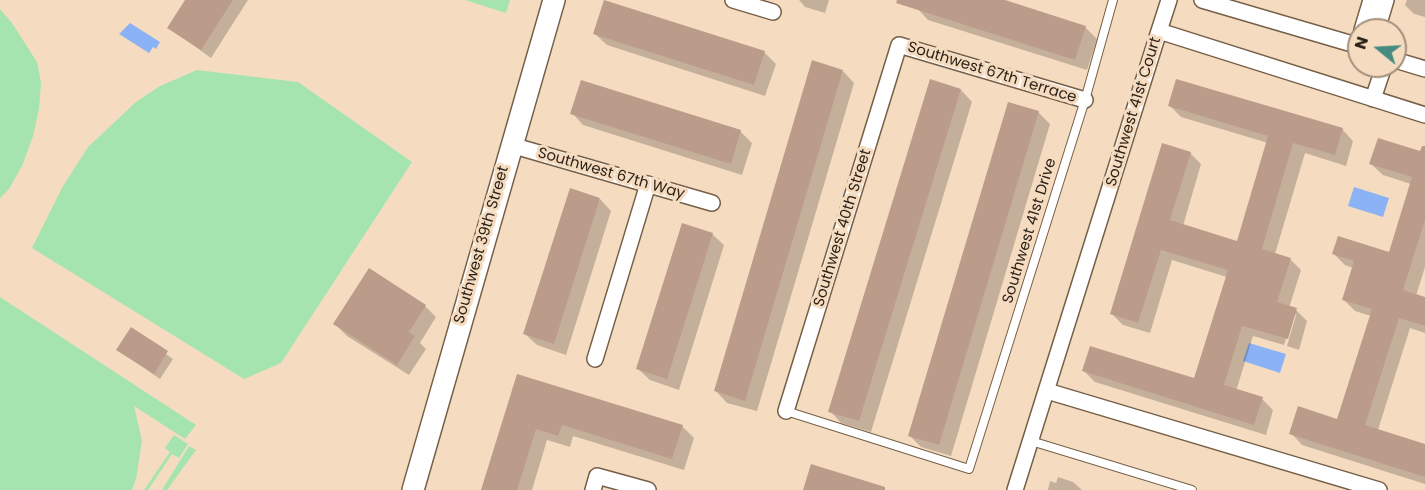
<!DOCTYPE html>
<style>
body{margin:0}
#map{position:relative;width:1425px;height:490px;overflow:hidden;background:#f5dcc1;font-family:Poppins,sans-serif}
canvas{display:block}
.north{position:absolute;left:1347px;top:18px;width:60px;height:60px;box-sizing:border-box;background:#f5dcc1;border:2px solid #a3907c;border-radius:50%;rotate:288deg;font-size:16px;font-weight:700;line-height:24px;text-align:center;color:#291f15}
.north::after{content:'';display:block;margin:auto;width:21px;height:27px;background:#468b7f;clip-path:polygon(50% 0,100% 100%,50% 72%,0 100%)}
</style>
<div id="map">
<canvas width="1425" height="490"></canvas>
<div class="north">N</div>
</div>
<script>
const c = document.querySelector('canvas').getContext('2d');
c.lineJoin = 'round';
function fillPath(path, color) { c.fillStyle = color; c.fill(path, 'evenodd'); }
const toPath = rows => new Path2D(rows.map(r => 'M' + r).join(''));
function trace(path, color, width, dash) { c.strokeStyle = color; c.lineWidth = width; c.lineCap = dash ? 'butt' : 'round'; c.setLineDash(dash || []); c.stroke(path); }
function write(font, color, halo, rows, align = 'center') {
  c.font = font + ' Poppins,sans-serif'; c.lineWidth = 6; c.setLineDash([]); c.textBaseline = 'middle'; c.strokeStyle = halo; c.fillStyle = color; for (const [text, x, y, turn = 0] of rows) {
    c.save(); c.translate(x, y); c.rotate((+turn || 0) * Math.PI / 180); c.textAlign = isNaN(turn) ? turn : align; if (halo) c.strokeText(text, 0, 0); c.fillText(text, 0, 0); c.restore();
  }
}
const green = toPath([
 [465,0,510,0,506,13],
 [0,9,12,23,37,62,41,82,39,109,33,136,22,166,9,189,0,198],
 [197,70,298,82,412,162,281,363,244,379,32,248,63,186,88,147,136,102,160,86],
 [0,297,196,425,185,439,134,406,142,441,136,479,132,490,0,490],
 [174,435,188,444,179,458,172,454,148,490,144,490,170,452,165,448],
 [189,446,196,450,167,490,162,490]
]);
const water = toPath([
 [130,23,160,42,156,49,153,47,149,53,119,34],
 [1354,187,1389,198,1383,217,1348,206],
 [1249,343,1286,354,1280,373,1243,361]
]);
const shadow = toPath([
 [186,0,248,0,211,58,169,28],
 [799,0,829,0,825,13,805,7],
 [919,0,1000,0,1085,27,1097,39,1087,70,928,20,917,8],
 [1407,0,1425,0,1425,17,1414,14,1405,5],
 [595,34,764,52,776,64,765,96,607,45],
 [843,71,854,83,757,411,727,403,716,391],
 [931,81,961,90,972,102,871,432,841,423,830,411],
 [582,82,741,132,752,143,742,175,583,125,572,113],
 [1170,106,1342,129,1353,141,1346,166,1305,153,1275,254,1290,259,1301,270,1289,308,1296,310,1307,321,1299,350,1287,346,1296,315,1293,315,1284,345,1253,336,1236,391,1262,399,1273,410,1266,435,1095,382,1084,371,1195,380,1227,277,1172,260,1150,333,1123,325,1111,313,1190,153,1201,164,1183,226,1238,243,1268,143,1181,117],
 [1038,112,1050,124,951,456,921,447,910,436],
 [1425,154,1425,267,1416,296,1425,298,1425,333,1410,328,1378,430,1425,446,1425,484,1302,445,1291,433,1338,420,1371,316,1355,311,1343,299,1353,268,1345,265,1333,253,1390,254,1411,184,1383,175,1371,164],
 [600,199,611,211,566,355,537,345,525,334],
 [712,234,724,245,679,390,650,380,638,369],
 [425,306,436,317,420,343,426,349,409,375,347,336,335,324],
 [131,329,173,359,160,379,118,350],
 [518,376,682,426,694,438,684,470,573,436,570,447,547,440,532,490,483,490],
 [1058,477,1073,482,1082,490,1048,490,1050,481,1056,483]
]);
const building = toPath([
 [185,0,233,0,201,50,167,28],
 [604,0,765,51,754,85,593,34],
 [897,0,1005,0,1086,26,1075,60,896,3],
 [812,60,843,70,745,401,714,391],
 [930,79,961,89,859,421,828,412],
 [1176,79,1343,128,1335,155,1293,143,1262,249,1291,258,1277,302,1297,308,1288,339,1242,326,1224,385,1263,397,1254,425,1082,371,1090,346,1194,378,1228,270,1161,250,1138,323,1110,314,1162,143,1191,152,1170,220,1237,241,1268,136,1168,106],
 [581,80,741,130,731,164,570,114],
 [1008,102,1039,111,939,445,908,436],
 [1378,138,1420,151,1422,146,1425,146,1425,220,1403,290,1425,297,1425,326,1399,318,1365,425,1425,444,1425,477,1289,434,1298,406,1337,419,1372,309,1342,300,1354,261,1332,254,1338,236,1389,252,1412,177,1369,164],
 [570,188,600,198,554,344,523,334],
 [682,223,713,233,667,379,636,369],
 [369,268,426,305,409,332,415,336,397,365,333,324],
 [131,327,168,351,154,374,116,350],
 [517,374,683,425,672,459,562,425,558,436,536,429,517,490,481,490],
 [811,464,885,487,885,490,803,490]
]);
const lane = toPath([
 [786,411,969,469,1085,100,1113,0],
 [1031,441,1192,490]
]);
const street = toPath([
 [733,0,773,12],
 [1202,0,1359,46],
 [1362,30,1371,0],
 [1377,30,1386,0],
 [1159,31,1169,0],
 [1395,60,1425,69],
 [1373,99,1384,66],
 [511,145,712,203],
 [595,359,648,184],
 [1047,391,1379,490],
 [786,411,899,45,1085,100],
 [593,490,597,476,648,490],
 [1015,490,1159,31,1425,115]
]);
const secondary = toPath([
 [413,490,554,0]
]);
const streetNames = [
 ["Southwest 67th Terrace",992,73,17],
 ["Southwest 41st Court",1134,112,-73],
 ["Southwest 67th Way",611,174,16],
 ["Southwest 40th Street",843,228,-73],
 ["Southwest 41st Drive",1030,231,-73],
 ["Southwest 39th Street",482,245,-74]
];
fillPath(green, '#a6e4af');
fillPath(water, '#8cb2f6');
fillPath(shadow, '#0003');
fillPath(building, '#bb9b89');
trace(lane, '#755f47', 10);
trace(street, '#755f47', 18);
trace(secondary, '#755f47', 24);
trace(lane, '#fff', 8);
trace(street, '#fff', 15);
trace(secondary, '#fff', 21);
write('15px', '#291f15', '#f5dcc1', streetNames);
</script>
